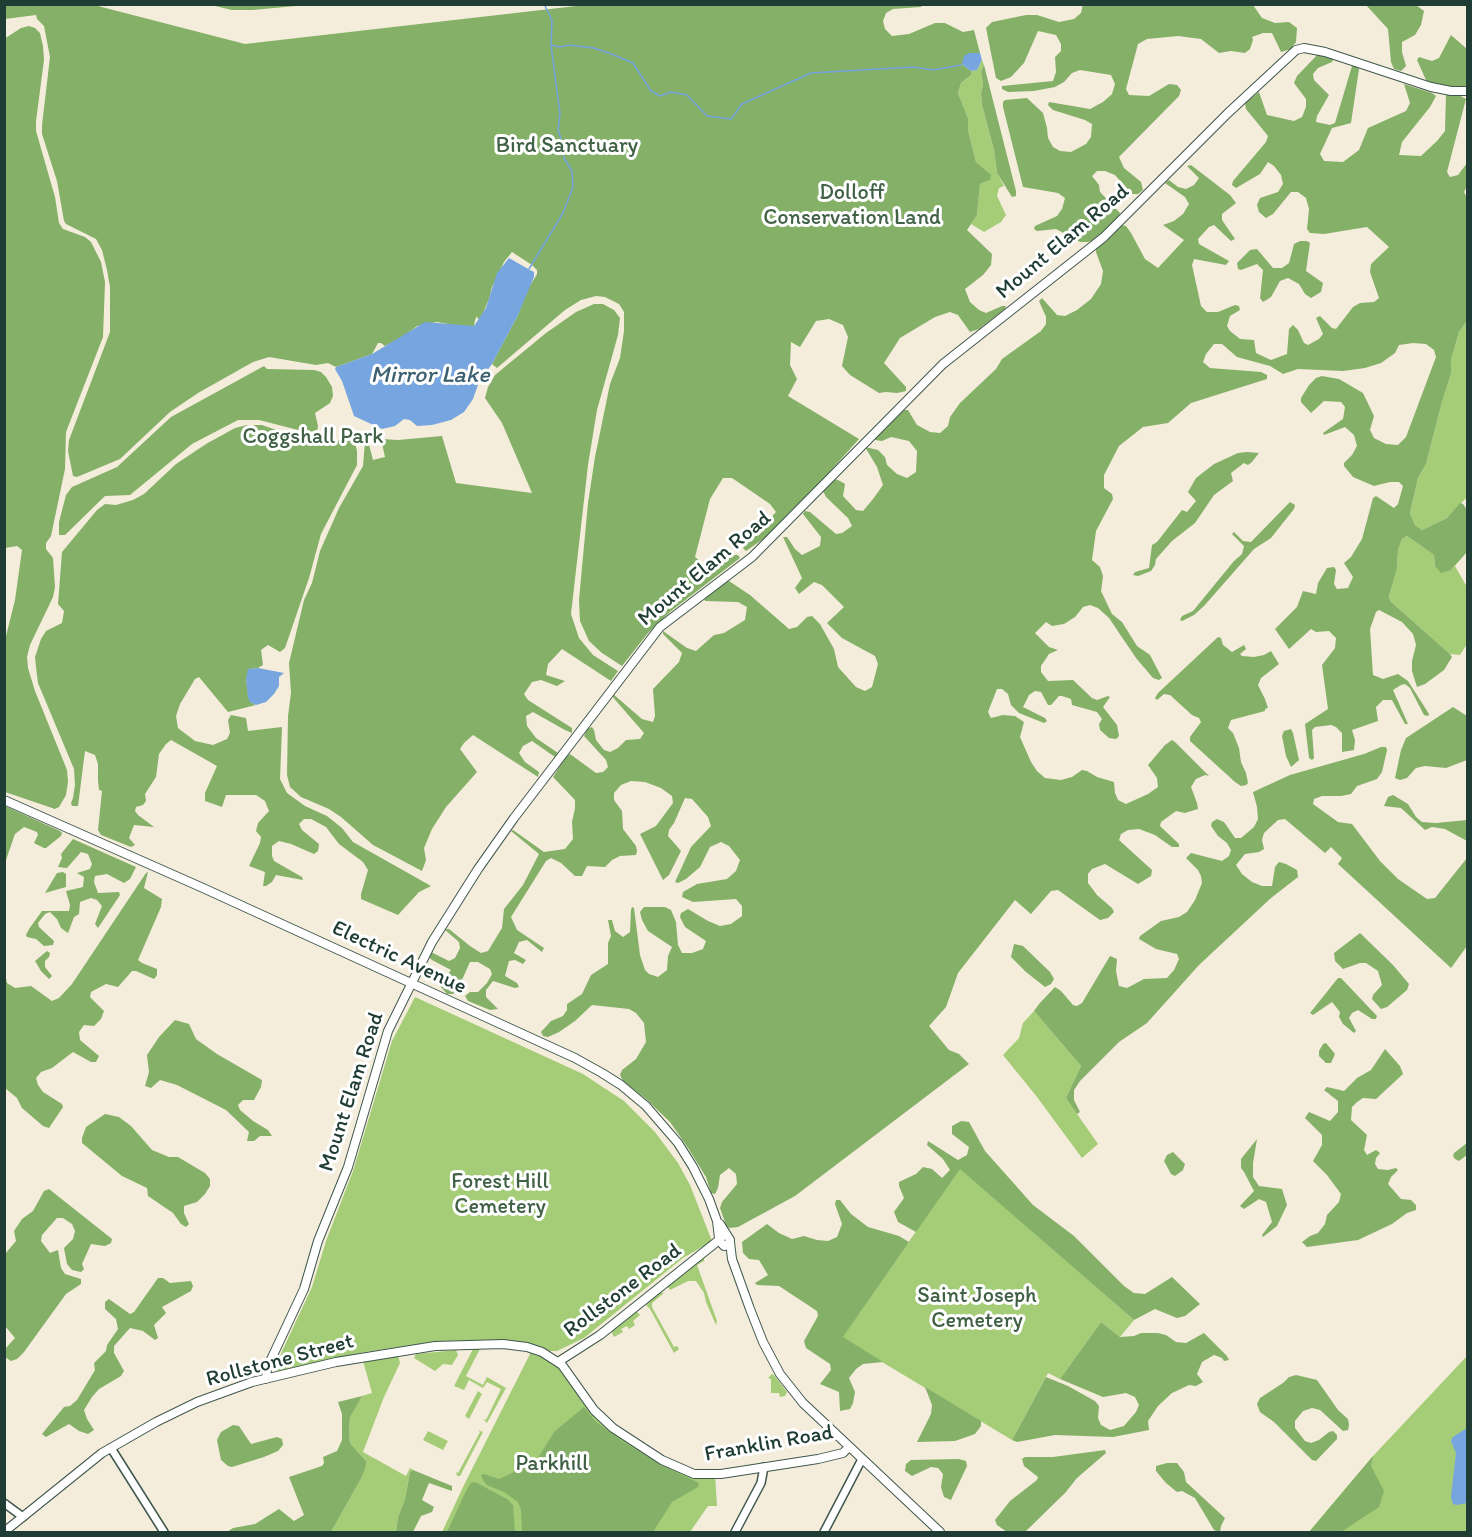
<!DOCTYPE html>
<style>
body{margin:0}
#map{position:relative;width:1472px;height:1537px;overflow:hidden;background:#f5eddb;font-family:Itim,sans-serif}
canvas{display:block}
.frame{position:absolute;inset:0;border:6px solid #1f3d34;pointer-events:none}
</style>
<div id="map">
<canvas width="1472" height="1537"></canvas>
<div class="frame"></div>
</div>
<script>
const c = document.querySelector('canvas').getContext('2d');
c.lineJoin = 'round';
function fillPath(path, color) { c.fillStyle = color; c.fill(path, 'evenodd'); }
const toPath = rows => new Path2D(rows.map(r => 'M' + r).join(''));
function trace(path, color, width, dash) { c.strokeStyle = color; c.lineWidth = width; c.lineCap = dash ? 'butt' : 'round'; c.setLineDash(dash || []); c.stroke(path); }
function write(font, color, halo, rows, align = 'center') {
  c.font = font + ' Itim,sans-serif'; c.lineWidth = 6; c.setLineDash([]); c.textBaseline = 'middle'; c.strokeStyle = halo; c.fillStyle = color; for (const [text, x, y, turn = 0] of rows) {
    c.save(); c.translate(x, y); c.rotate((+turn || 0) * Math.PI / 180); c.textAlign = isNaN(turn) ? turn : align; if (halo) c.strokeText(text, 0, 0); c.fillText(text, 0, 0); c.restore();
  }
}
const green = toPath([
 [982,60,984,65,981,72,983,84,981,94,982,105,994,150,997,173,1004,186,999,188,997,196,1006,215,1001,222,984,232,971,224,977,215,980,184,990,180,990,175,976,162,968,130,968,118,958,93,961,83,971,75,971,71,977,70],
 [1467,321,1467,497,1447,518,1422,530,1415,525,1410,513,1418,478,1426,464,1442,402,1451,374,1451,360,1459,332],
 [1407,536,1434,555,1435,566,1451,570,1455,566,1467,587,1467,644,1460,655,1450,654,1390,601,1389,596,1397,569,1398,550,1402,539],
 [415,997,583,1074,624,1101,655,1132,678,1163,690,1185,712,1241,683,1258,584,1338,557,1351,547,1351,530,1344,509,1340,436,1341,360,1353,275,1373,277,1362,312,1287,326,1241,353,1171,392,1041],
 [1034,1011,1081,1066,1066,1098,1098,1144,1082,1158,1037,1097,1003,1055,1019,1038,1023,1023],
 [960,1168,1134,1320,1120,1337,1101,1322,1060,1379,1048,1373,1012,1440,842,1338],
 [704,1258,704,1261,697,1265,717,1321,716,1325,706,1302,704,1293,696,1281,688,1281,670,1290,667,1286],
 [659,1292,664,1293,652,1303,652,1307,674,1347,677,1346,679,1349,674,1353,650,1309,646,1305],
 [636,1311,640,1315,633,1321,635,1325,629,1329,627,1326,621,1329,623,1332,614,1337,611,1331],
 [533,1348,551,1356,603,1419,676,1468,715,1474,717,1506,708,1506,690,1532,442,1532,464,1485],
 [473,1349,480,1349,466,1376,483,1385,487,1377,506,1388,487,1423,483,1419,486,1420,501,1389,487,1382,483,1388,469,1380,464,1390,454,1386],
 [456,1350,458,1355,452,1365,443,1364,435,1371,414,1358,416,1354],
 [398,1355,400,1363,384,1397,363,1452,406,1476,410,1468,413,1470,410,1472,405,1499,398,1517,396,1532,331,1532,362,1477,366,1461,350,1443,349,1433,350,1417,354,1407,362,1396,372,1393,363,1361],
 [1467,1356,1467,1532,1309,1532,1373,1456],
 [772,1374,774,1375,787,1392,785,1396,780,1397,779,1393,771,1393,771,1379,768,1378],
 [478,1391,482,1394,469,1419,465,1416],
 [478,1430,483,1432,460,1476,457,1476,456,1472,458,1473,480,1432],
 [428,1431,448,1441,443,1450,423,1440]
]);
const forest = toPath([
 [1083,4,1253,5,1262,18,1275,23,1289,22,1297,28,1296,42,1291,49,1281,52,1272,33,1263,33,1252,37,1253,40,1250,49,1245,53,1231,51,1219,53,1201,39,1178,36,1147,39,1138,44,1126,89,1129,95,1149,96,1169,84,1177,85,1181,90,1179,96,1119,157,1124,168,1141,182,1143,190,1138,194,1132,194,1115,175,1105,171,1097,171,1092,176,1099,185,1100,192,1120,213,1119,216,1093,241,1087,242,1080,242,1056,229,1037,231,1034,229,1035,226,1057,216,1062,209,1065,198,1058,193,1023,187,1003,107,1003,102,1005,100,1027,98,1043,113,1047,128,1048,138,1053,147,1060,151,1071,152,1086,144,1091,137,1092,124,1085,120,1053,110,1048,105,1049,102,1090,109,1103,102,1112,94,1115,84,1111,75,1080,70,1072,73,1064,82,1055,87,1034,91,1008,92,1002,89,1002,86,1053,81,1056,72,1055,57,1061,51,1061,44,1056,35,1038,31,1024,63,1011,77,1001,81,996,78,986,28,992,22,1026,15,1037,15,1059,22,1074,19,1081,13],
 [4,5,94,5,245,44,585,5,922,5,921,7,893,9,886,13,883,21,885,29,892,36,909,34,935,23,945,23,963,32,974,30,980,53,969,53,962,64,971,71,971,75,961,83,958,93,968,118,968,130,976,162,991,175,990,180,980,184,977,215,967,230,992,254,991,265,983,275,965,289,970,302,979,310,986,313,1002,306,1006,306,1005,309,979,329,970,332,958,315,950,312,935,317,900,338,884,363,906,387,906,391,897,393,886,392,879,393,850,375,842,366,848,337,843,325,829,319,816,321,800,347,791,342,790,365,797,379,788,396,859,439,817,486,766,537,746,551,743,548,776,512,770,504,732,478,723,478,710,499,695,557,703,564,728,555,738,555,740,558,671,611,648,633,622,666,602,653,589,641,580,621,579,600,588,503,595,457,610,384,620,358,624,331,624,312,619,304,605,297,596,296,581,300,565,310,497,368,492,364,518,315,528,289,537,274,537,270,532,265,512,252,504,262,492,287,489,299,481,318,478,319,477,316,475,320,474,326,465,327,437,322,417,326,404,336,385,346,381,343,378,343,372,354,336,367,328,363,316,365,269,357,253,362,198,393,170,412,120,459,77,477,73,476,68,451,69,440,110,332,110,287,107,270,102,250,96,239,66,224,64,221,57,181,42,134,42,125,50,57,44,26,37,19,36,15,5,19],
 [211,5,211,4,306,5,253,10,232,10],
 [1366,5,1416,5,1424,11,1421,25,1415,35,1402,42,1402,52,1406,66,1401,71,1394,69,1391,62,1388,29],
 [29,26,35,28,40,33,43,46,44,60,36,121,36,131,55,197,59,223,63,229,85,237,91,242,101,262,105,282,103,337,66,432,65,469,51,536,46,543,46,549,53,558,55,587,53,597,30,645,27,657,28,668,35,691,67,770,68,782,66,795,59,807,55,809,5,792,5,640,15,600,22,550,17,546,5,548,4,39,21,28],
 [1451,35,1467,49,1467,86,1450,88,1432,85,1426,80,1417,60,1419,57,1432,61,1439,58],
 [1320,52,1334,58,1332,62,1318,68,1313,74,1314,80,1329,95,1317,116,1316,122,1330,125,1335,123,1352,66,1357,66,1359,69,1351,123,1332,128,1320,154,1324,161,1343,162,1359,150,1368,128,1406,111,1410,103,1404,84,1432,93,1436,96,1430,107,1402,142,1399,155,1421,156,1437,141,1445,131,1446,94,1459,95,1466,99,1447,172,1450,177,1458,175,1467,163,1467,186,1464,192,1468,200,1467,321,1459,332,1451,360,1451,374,1442,402,1426,464,1418,478,1410,513,1415,525,1422,530,1447,518,1460,503,1463,504,1467,510,1467,552,1451,570,1441,573,1435,566,1434,555,1407,536,1402,539,1398,550,1397,569,1389,596,1390,601,1450,654,1452,657,1444,670,1425,684,1417,687,1412,671,1412,661,1416,645,1413,634,1402,622,1379,610,1376,612,1370,629,1373,675,1383,679,1398,674,1408,681,1429,714,1428,716,1424,715,1410,688,1405,684,1401,685,1393,690,1408,724,1405,724,1392,700,1383,700,1376,707,1378,721,1352,730,1355,740,1354,750,1342,752,1342,733,1336,727,1331,725,1315,727,1312,730,1314,758,1312,760,1309,758,1305,724,1328,709,1322,665,1335,648,1336,638,1329,631,1316,632,1311,629,1289,649,1275,629,1297,607,1303,591,1316,594,1318,583,1327,568,1334,567,1336,570,1334,584,1337,589,1348,588,1353,577,1344,563,1351,557,1362,539,1373,498,1376,496,1394,508,1398,504,1403,486,1399,482,1390,482,1374,486,1353,477,1344,466,1344,463,1352,455,1357,446,1354,435,1345,427,1324,435,1323,433,1343,419,1345,407,1341,402,1324,401,1311,413,1301,402,1301,398,1309,385,1316,378,1322,376,1339,379,1363,393,1374,416,1370,430,1374,438,1386,444,1398,445,1406,437,1436,357,1434,350,1426,344,1413,343,1399,345,1395,353,1381,363,1365,368,1343,371,1298,369,1283,374,1270,366,1237,357,1222,344,1214,344,1206,354,1203,362,1210,368,1261,372,1267,375,1267,379,1191,403,1168,423,1143,427,1119,446,1104,475,1104,488,1112,494,1113,499,1096,531,1092,560,1100,567,1103,576,1101,591,1112,614,1122,622,1137,646,1150,655,1162,678,1159,680,1153,678,1136,658,1109,618,1098,608,1090,605,1083,607,1075,617,1064,624,1052,626,1046,622,1035,633,1049,647,1058,650,1049,654,1041,666,1041,672,1048,681,1073,680,1092,698,1097,700,1108,696,1110,697,1103,707,1117,725,1119,736,1116,739,1109,738,1100,730,1099,724,1102,719,1097,712,1072,705,1071,699,1062,696,1059,696,1051,705,1048,705,1041,692,1035,691,1029,695,1023,707,1045,718,1047,721,1044,723,1019,713,1011,705,1008,694,1002,689,997,689,988,712,991,718,1003,715,1015,716,1024,722,1020,737,1031,762,1037,771,1045,778,1061,780,1072,777,1082,770,1087,771,1097,777,1114,782,1115,793,1118,800,1126,804,1148,794,1158,787,1157,778,1148,765,1165,745,1172,740,1175,742,1209,776,1205,775,1196,779,1191,787,1197,803,1198,809,1185,813,1176,811,1161,822,1160,826,1179,844,1179,847,1172,847,1155,835,1139,829,1128,830,1121,834,1119,840,1152,870,1151,876,1138,884,1105,864,1092,869,1088,874,1088,883,1097,895,1112,908,1114,912,1108,918,1100,920,1058,890,1051,891,1031,914,1015,900,958,973,946,1007,929,1026,949,1050,959,1054,969,1064,795,1196,738,1227,729,1228,726,1225,720,1208,722,1202,737,1184,736,1174,729,1168,720,1175,718,1188,715,1194,711,1193,706,1177,688,1148,670,1122,646,1099,623,1081,620,1075,622,1070,636,1059,646,1042,644,1023,636,1013,629,1009,592,1005,575,1021,559,1032,548,1037,543,1036,541,1032,551,1021,563,1016,567,1010,567,1004,582,994,591,975,608,964,608,943,611,936,608,920,612,920,615,931,623,937,630,932,631,910,632,907,634,908,640,955,645,970,649,974,658,977,667,970,668,956,672,947,648,931,642,920,640,912,644,907,665,907,671,910,676,922,678,945,682,953,692,953,703,949,706,941,685,927,680,917,681,913,688,909,708,921,720,926,731,924,742,916,742,906,736,899,693,902,682,897,683,892,697,884,727,879,736,871,740,860,729,846,721,842,710,847,700,867,686,879,678,883,675,882,691,847,711,826,708,817,692,799,685,798,674,823,669,830,668,836,681,851,669,875,663,880,640,834,656,826,673,803,672,796,661,788,645,782,631,781,621,785,614,793,614,800,622,811,623,829,636,846,637,851,636,855,620,856,612,860,605,867,587,866,582,876,575,876,561,863,551,858,546,861,511,917,517,930,544,948,542,952,527,940,519,942,514,953,526,960,523,964,515,960,509,961,505,976,517,983,519,987,515,988,493,981,486,990,486,997,498,1009,490,1010,468,1001,465,996,470,992,478,992,487,983,492,974,490,969,478,962,470,962,461,982,453,994,447,994,440,986,451,970,432,960,428,956,431,952,449,961,455,958,460,948,459,942,444,929,449,929,470,946,481,953,488,951,502,928,504,909,523,885,539,854,511,831,513,830,544,852,565,849,573,839,572,822,575,808,575,800,553,777,566,756,570,754,596,773,603,772,608,767,606,760,584,736,587,729,592,727,594,730,596,740,604,750,610,752,618,748,626,740,640,739,644,733,611,695,613,694,642,719,653,722,655,716,653,689,679,662,682,653,663,634,663,631,687,648,696,651,714,635,724,633,745,620,747,607,738,602,705,601,703,595,724,580,729,581,750,595,789,629,797,627,807,617,812,616,820,624,834,649,838,667,856,687,865,691,872,687,878,664,875,656,842,638,827,623,844,607,822,585,814,582,799,594,795,588,802,578,783,537,787,537,795,549,802,555,820,546,821,537,803,514,805,511,810,512,836,534,842,533,852,526,848,518,826,497,823,491,835,479,840,481,845,484,843,496,856,510,863,511,873,499,883,485,877,467,865,447,878,450,885,457,887,465,897,474,907,478,916,472,917,451,909,441,891,437,882,441,875,440,875,437,904,410,908,410,917,425,930,432,940,433,948,426,950,417,960,403,996,369,1002,359,1041,331,1046,324,1046,317,1039,301,1042,298,1057,315,1065,316,1077,310,1091,299,1101,284,1103,271,1096,252,1096,247,1122,225,1126,226,1131,233,1145,259,1158,268,1184,240,1163,225,1174,221,1183,214,1189,204,1185,197,1165,183,1169,180,1178,187,1186,189,1194,185,1199,178,1187,166,1191,165,1230,195,1236,203,1222,214,1222,220,1235,239,1231,241,1214,225,1209,227,1198,239,1199,244,1229,261,1226,265,1194,259,1192,265,1201,306,1207,312,1218,312,1235,305,1239,306,1240,310,1230,316,1227,326,1230,331,1240,339,1254,340,1256,353,1271,360,1287,354,1289,329,1293,325,1298,330,1304,343,1308,345,1319,339,1323,334,1316,318,1320,316,1332,328,1336,329,1353,307,1360,303,1374,302,1379,298,1370,272,1371,264,1389,247,1367,227,1324,234,1310,233,1307,229,1309,209,1306,198,1298,192,1291,192,1273,214,1266,218,1259,212,1257,205,1260,198,1278,192,1283,184,1281,175,1274,166,1268,162,1260,174,1236,188,1232,185,1233,181,1266,142,1268,136,1246,109,1245,103,1259,92,1267,115,1294,121,1302,117,1306,107,1306,99,1294,83,1297,76],
 [984,65,1016,191,1016,196,1012,197,997,173,994,150,982,105,981,94,983,84,981,72],
 [1300,241,1307,241,1310,243,1306,271,1323,283,1321,292,1311,298,1305,294,1299,284,1288,278,1280,281,1271,297,1263,302,1260,298,1263,270,1257,264,1241,270,1238,269,1237,263,1250,250,1257,249,1273,268,1282,268,1289,263,1294,244],
 [594,304,603,304,614,310,620,318,618,335,597,410,588,465,571,614,579,638,593,655,618,671,611,681,562,649,548,664,546,675,565,681,557,686,541,680,532,682,524,694,528,700,572,728,572,733,565,730,533,712,526,716,527,726,536,738,558,753,555,757,532,741,523,746,519,753,525,762,539,772,538,777,473,735,464,743,460,749,477,772,446,807,432,829,424,848,426,860,422,871,373,845,341,817,329,809,301,797,290,787,287,775,288,716,291,693,289,663,304,600,312,583,320,551,339,508,363,466,365,442,368,441,373,460,385,457,381,439,398,440,442,436,456,483,532,493,502,423,485,398,488,387,495,375,546,333,576,312],
 [264,366,267,369,314,370,321,372,326,377,332,387,333,396,330,403,315,413,318,426,317,432,302,431,259,420,238,420,192,444,130,495,105,496,65,535,59,535,59,522,66,495,72,487,117,467,171,417],
 [247,425,262,425,302,439,320,441,350,440,355,443,357,451,357,465,321,534,309,578,285,648,280,652,268,645,261,650,263,665,258,668,250,669,246,679,248,694,253,704,256,705,228,712,199,677,195,679,180,704,176,716,178,728,195,741,213,745,227,739,230,733,228,720,231,715,246,718,248,731,282,727,280,779,287,793,305,806,327,816,342,828,353,842,431,886,419,892,398,915,361,899,361,894,368,870,363,862,339,844,326,827,311,819,304,819,299,824,302,830,319,844,318,851,314,854,291,844,279,841,272,846,272,856,274,861,302,877,303,880,276,875,272,882,266,886,263,886,265,872,249,866,260,843,261,837,256,831,258,823,269,811,265,801,256,795,226,795,222,807,205,801,205,793,217,766,171,740,166,744,159,754,156,777,145,794,146,801,143,805,136,807,135,811,138,815,154,827,134,825,129,838,135,845,131,847,101,835,98,830,102,791,99,790,98,781,98,764,95,755,85,751,78,806,72,806,71,803,73,798,75,785,74,769,38,683,36,667,35,657,41,639,46,631,62,623,64,611,58,604,62,552,97,510,105,504,116,505,133,500,144,494,176,464,206,444,235,428],
 [1247,452,1259,453,1252,462,1248,465,1244,463,1231,473,1233,481,1214,495,1195,523,1172,541,1156,559,1155,565,1151,571,1138,576,1133,575,1135,572,1149,568,1152,545,1157,542,1182,510,1187,512,1196,501,1188,492,1196,478,1214,464,1238,453],
 [1290,502,1295,505,1294,509,1271,538,1254,549,1204,606,1194,615,1182,621,1180,620,1182,616,1193,611,1234,561,1242,554,1244,546,1232,534,1234,532,1243,541,1251,542],
 [1218,637,1221,638,1223,645,1232,652,1244,645,1246,649,1240,654,1242,656,1254,657,1264,655,1271,651,1279,664,1261,678,1258,685,1265,699,1268,708,1265,709,1265,711,1231,720,1228,728,1233,733,1239,748,1241,762,1246,773,1248,783,1246,785,1241,786,1235,782,1190,741,1190,737,1201,722,1199,718,1192,715,1170,695,1164,694,1157,700,1155,698,1158,693],
 [1453,707,1467,716,1467,760,1446,768,1425,766,1416,768,1407,778,1400,780,1395,778,1401,750,1406,738],
 [1291,729,1293,733,1299,760,1291,767,1286,756,1282,736,1284,731],
 [1381,747,1386,747,1387,750,1382,772,1377,779,1357,786,1351,794,1341,796,1322,796,1314,799,1313,804,1338,822,1352,824,1380,861,1398,879,1427,899,1435,898,1467,858,1467,946,1451,968,1338,864,1342,858,1331,847,1325,853,1285,819,1278,820,1264,833,1262,840,1264,849,1259,852,1245,854,1236,865,1242,874,1252,882,1262,886,1272,886,1275,867,1279,862,1286,864,1297,870,1298,877,1271,898,1199,965,1147,1023,1119,1042,1080,1081,1074,1090,1074,1100,1080,1112,1077,1114,1066,1098,1081,1066,1034,1011,1039,1004,1055,987,1061,991,1073,1005,1077,1006,1082,1003,1110,956,1117,959,1116,971,1119,986,1127,988,1144,979,1167,978,1174,970,1179,959,1177,954,1156,949,1139,939,1140,936,1161,921,1179,917,1187,912,1195,900,1202,883,1201,876,1198,870,1186,858,1191,853,1222,861,1229,856,1231,850,1227,843,1218,836,1211,826,1212,822,1217,819,1224,822,1235,838,1241,838,1254,827,1258,819,1257,807,1253,792,1290,775,1364,754],
 [1393,795,1408,804,1416,817,1422,822,1436,823,1467,820,1467,841,1445,829,1432,827,1425,830,1401,808,1384,806,1388,797],
 [5,806,60,831,62,833,61,836,46,848,44,848,34,843,38,835,37,832,24,827,15,834,5,863],
 [73,839,136,867,130,879,124,883,107,874,95,876,94,882,98,893,119,892,120,895,98,928,95,924,102,906,97,900,91,898,80,902,79,914,74,917,68,933,61,928,57,919,50,912,45,914,38,923,39,927,54,941,53,945,44,946,36,939,27,937,26,935,29,929,42,911,69,911,70,905,66,891,83,887,84,877,77,873,90,869,92,864,88,854,81,852,67,868,58,867,62,858,61,854],
 [63,872,66,874,66,887,45,893,57,873],
 [148,872,144,888,162,899,161,907,138,960,142,963,157,969,157,975,154,979,136,971,132,971,118,987,106,984,91,992,90,997,104,1011,101,1019,94,1026,84,1025,79,1032,80,1040,99,1056,96,1062,91,1062,73,1052,52,1068,41,1072,36,1078,38,1085,43,1092,62,1104,63,1107,49,1128,43,1126,22,1108,17,1098,5,1088,5,974,7,983,15,988,31,986,52,1001,59,998,72,984,146,873],
 [1360,933,1393,965,1409,984,1407,990,1387,1007,1381,1009,1372,999,1373,995,1382,985,1378,971,1366,963,1360,963,1343,969,1335,961,1334,953],
 [1014,944,1023,946,1050,972,1054,979,1051,984,1045,987,1026,972,1011,957],
 [47,951,50,953,49,957,45,961,45,967,52,976,49,979,41,971,35,961],
 [1338,978,1341,978,1377,1016,1376,1019,1372,1019,1358,1010,1352,1013,1349,1018,1356,1031,1354,1033,1343,1024,1339,1017,1340,1012,1332,1002,1313,1015,1310,1013],
 [175,1020,189,1024,196,1039,217,1054,262,1080,261,1087,254,1100,243,1100,238,1105,240,1110,253,1121,268,1130,272,1136,260,1136,254,1141,247,1141,249,1132,226,1110,177,1085,160,1080,151,1088,145,1086,149,1072,147,1055,159,1037],
 [1326,1043,1335,1054,1331,1063,1326,1063,1319,1056,1319,1051,1323,1044],
 [1385,1049,1400,1066,1403,1074,1376,1099,1363,1098,1357,1102,1352,1107,1351,1120,1367,1135,1364,1150,1367,1155,1376,1150,1380,1153,1376,1158,1375,1164,1378,1169,1388,1170,1396,1168,1398,1170,1391,1177,1388,1184,1401,1199,1411,1200,1416,1205,1416,1210,1407,1213,1392,1224,1358,1240,1307,1247,1302,1242,1310,1236,1318,1233,1325,1224,1327,1215,1339,1202,1341,1194,1327,1175,1313,1161,1322,1145,1322,1135,1305,1118,1309,1112,1330,1121,1338,1112,1338,1101,1324,1090,1327,1087,1344,1091,1357,1078,1371,1070],
 [105,1114,119,1117,131,1126,152,1150,169,1157,178,1157,205,1173,210,1179,210,1186,205,1194,197,1202,184,1206,184,1213,189,1224,186,1227,181,1224,173,1213,148,1196,147,1188,122,1176,82,1143,82,1138,86,1127],
 [961,1121,969,1122,985,1151,1033,1205,1074,1236,1124,1286,1134,1293,1145,1294,1172,1277,1200,1304,1185,1316,1177,1318,1155,1309,1134,1320,960,1169,916,1232,898,1222,894,1212,904,1198,899,1186,899,1182,916,1174,923,1167,932,1169,942,1178,950,1170,943,1159,927,1145,928,1141,958,1160,967,1155,969,1147,952,1134,952,1126],
 [1257,1139,1253,1163,1253,1177,1259,1186,1282,1189,1287,1205,1277,1226,1263,1237,1262,1235,1272,1222,1266,1202,1259,1199,1244,1209,1240,1206,1254,1191,1244,1172,1241,1168,1241,1159],
 [1467,1143,1467,1155,1459,1161,1455,1159,1453,1156,1454,1153],
 [1173,1152,1185,1164,1183,1170,1175,1176,1171,1174,1164,1161,1167,1155],
 [49,1189,112,1239,111,1243,105,1246,91,1244,82,1264,84,1269,81,1272,72,1270,67,1264,64,1248,73,1239,75,1231,72,1224,63,1218,57,1218,42,1235,41,1241,50,1253,58,1250,61,1268,65,1274,81,1279,81,1284,66,1294,24,1352,17,1359,11,1361,5,1357,5,1349,15,1338,5,1326,5,1254,16,1241,14,1231,22,1219,33,1211,44,1191],
 [836,1200,840,1200,851,1214,868,1227,899,1236,909,1242,843,1337,883,1362,863,1364,856,1369,849,1378,855,1392,853,1403,850,1409,840,1411,839,1392,820,1384,831,1370,830,1364,806,1348,804,1341,818,1316,817,1311,779,1286,757,1285,755,1283,768,1275,759,1260,749,1259,743,1253,742,1242,767,1224,779,1233,792,1239,804,1236,817,1240,828,1241,837,1237,842,1224,835,1204],
 [158,1278,163,1278,170,1283,191,1281,193,1286,191,1291,162,1307,166,1313,154,1325,158,1338,155,1340,143,1331,130,1328,114,1346,114,1353,124,1371,121,1376,99,1389,92,1397,84,1410,87,1419,94,1430,88,1434,79,1431,69,1424,46,1437,42,1434,46,1429,64,1407,70,1406,77,1400,95,1370,94,1363,106,1351,107,1345,118,1329,116,1319,105,1309,105,1302,109,1299,130,1314,134,1312],
 [1101,1322,1120,1337,1134,1336,1141,1333,1158,1333,1166,1335,1176,1342,1186,1343,1204,1333,1227,1356,1229,1360,1224,1361,1222,1358,1214,1355,1202,1362,1197,1374,1203,1382,1196,1386,1189,1385,1172,1393,1158,1406,1148,1421,1149,1430,1113,1437,1055,1435,1017,1442,1012,1440,1046,1377,1068,1386,1095,1401,1099,1406,1098,1418,1101,1425,1110,1430,1124,1426,1136,1412,1139,1405,1135,1397,1126,1393,1103,1397,1060,1379],
 [1296,1375,1317,1380,1338,1410,1348,1419,1349,1425,1348,1430,1343,1431,1320,1410,1312,1408,1303,1411,1295,1421,1295,1428,1305,1441,1311,1443,1319,1440,1329,1432,1333,1431,1337,1435,1337,1439,1316,1461,1312,1460,1274,1422,1260,1412,1257,1404,1260,1398,1283,1383,1289,1377],
 [925,1387,981,1421,981,1426,975,1434,955,1441,917,1442,931,1414,932,1405],
 [362,1396,350,1417,349,1433,350,1443,366,1461,366,1465,362,1477,331,1532,227,1532,233,1528,255,1524,279,1509,294,1521,304,1515,289,1477,322,1466,324,1463,323,1457,337,1451,342,1440,342,1414,338,1402],
 [584,1407,595,1421,622,1441,657,1463,699,1483,698,1487,672,1502,653,1532,522,1532,521,1510,518,1502,504,1492,487,1485,483,1480,481,1475,484,1474,499,1479,512,1473,522,1464,535,1463,554,1432],
 [233,1425,239,1426,251,1444,277,1437,282,1439,283,1445,278,1451,264,1457,232,1467,228,1466,221,1460,217,1440,221,1432],
 [1105,1450,1106,1453,1077,1478,1065,1493,1025,1532,1007,1532,997,1525,995,1520,1010,1501,1037,1480,1038,1477,1024,1466,1022,1459,1025,1457,1053,1457],
 [1373,1456,1371,1466,1384,1491,1379,1507,1341,1532,1309,1532],
 [959,1459,966,1461,967,1466,951,1500,944,1497,941,1487,943,1474,938,1468,931,1467,912,1476,905,1471,906,1464,911,1460],
 [1167,1463,1177,1463,1184,1472,1186,1482,1225,1518,1221,1526,1220,1532,1214,1530,1195,1498,1182,1491,1177,1492,1166,1483,1156,1471,1156,1466],
 [413,1470,452,1486,452,1491,429,1483,422,1500,434,1507,432,1512,421,1516,413,1532,396,1532,398,1517,405,1499,410,1472],
 [475,1482,507,1499,513,1505,515,1532,447,1532,466,1491,471,1483]
]);
const water = toPath([
 [969,53,980,53,982,60,977,70,971,71,962,64,964,56],
 [509,258,530,270,534,272,534,277,518,315,492,364,479,382,473,399,464,412,451,420,432,425,417,426,410,420,404,419,395,426,382,429,354,416,342,381,335,369,336,367,372,354,425,322,474,326,486,308,497,273],
 [258,668,284,673,279,677,279,686,274,694,266,702,256,705,250,702,248,698,246,679,248,669],
 [1467,1428,1467,1503,1457,1505,1453,1504,1451,1497,1456,1453,1451,1441,1453,1437]
]);
const stream = toPath([
 [551,45,560,47,569,45,594,48,614,55,633,63,651,91,660,96,671,92,687,95,707,116,731,119,742,104,811,73,913,67,933,70,961,65],
 [529,269,563,213,573,187,572,171,564,158,561,139,558,130,560,114,551,45,552,20,544,4]
]);
const tertiary = toPath([
 [111,1448,164,1532],
 [4,1503,23,1517],
 [735,1532,761,1483,764,1467],
 [824,1532,862,1459]
]);
const secondary = toPath([
 [4,800,203,888,575,1058,602,1073,621,1085,646,1106,678,1143,693,1167,709,1199,717,1221,719,1238],
 [720,1224,730,1240,728,1245,724,1246,719,1240,722,1236,726,1235],
 [730,1242,732,1259,750,1309,763,1342,780,1374,803,1403,819,1418,940,1532],
 [558,1362,600,1335,719,1240],
 [266,1379,267,1368,304,1289,318,1241,348,1167,388,1031,432,942,478,869,514,818,660,627,752,557,943,364,1104,237,1228,113,1296,50,1304,48,1325,52,1431,87,1451,91,1468,91],
 [4,1532,102,1453,156,1422,197,1402,252,1382,336,1362,435,1346,503,1344,527,1347,542,1352,562,1365,594,1410,613,1428,662,1460,694,1474,721,1474,818,1459,843,1453,849,1447]
]);
const parkNames = [
 ["Bird Sanctuary",567,146],
 ["Dolloff",852,193],
 ["Conservation Land",852,218],
 ["Coggshall Park",313,437],
 ["Forest Hill",500,1182],
 ["Cemetery",500,1207],
 ["Saint Joseph",977,1296],
 ["Cemetery",977,1321],
 ["Parkhill",552,1464]
];
const streetNames = [
 ["Mount Elam Road",1063,242,-40],
 ["Mount Elam Road",705,569,-40],
 ["Electric Avenue",399,958,25],
 ["Mount Elam Road",352,1092,-72],
 ["Rollstone Road",623,1291,-37],
 ["Rollstone Street",280,1361,-15],
 ["Franklin Road",769,1444,-10]
];
const waterNames = [
 ["Mirror Lake",430,376]
];
fillPath(green, '#a5cc77');
fillPath(forest, '#84b068');
fillPath(water, '#76a5df');
trace(stream, '#76a5df', 1.5);
trace(tertiary, '#3f574d', 10);
trace(secondary, '#3f574d', 10);
trace(tertiary, '#fff', 7);
trace(secondary, '#fff', 8);
write('22px', '#406145', '#fff', parkNames);
write('22px', '#1f3d34', '#fff', streetNames);
write('italic 24px', '#3d6170', '#fff', waterNames);
</script>
